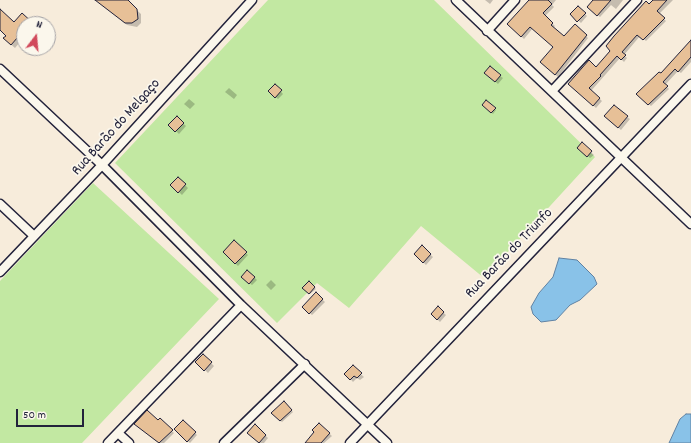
<!DOCTYPE html>
<meta charset="utf-8">
<style>
body{margin:0}
#map{position:relative;width:691px;height:443px;overflow:hidden;background:#f7ecdb;font-family:Dekko,sans-serif}
canvas{display:block}
.north{position:absolute;left:16px;top:16px;width:40px;height:40px;box-sizing:border-box;background:#fbf7ec;border:1px solid #a4a2a5;border-radius:50%;rotate:16deg;font-size:11px;font-weight:700;line-height:16px;text-align:center;color:#22223b}
.north::after{content:'';display:block;margin:auto;width:14px;height:18px;background:#d1495b;clip-path:polygon(50% 0,100% 100%,50% 72%,0 100%)}
.scale{position:absolute;left:16px;top:409px;width:68px;height:18px;box-sizing:border-box;border:2px solid #22223b;border-top:0;padding-left:5px;font-size:12px;line-height:14px;white-space:nowrap;color:#22223b;-webkit-text-stroke:3px #fbf7ec;paint-order:stroke}
</style>
<div id="map">
<canvas width="691" height="443"></canvas>
<div class="north">N</div>
<div class="scale">50 m</div>
</div>
<script>
const c = document.querySelector('canvas').getContext('2d');
c.lineJoin = 'round';
function fillPath(path, color) { c.fillStyle = color; c.fill(path, 'evenodd'); }
const toPath = rows => new Path2D(rows.map(r => 'M' + r).join(''));
function trace(path, color, width, dash) { c.strokeStyle = color; c.lineWidth = width; c.lineCap = dash ? 'butt' : 'round'; c.setLineDash(dash || []); c.stroke(path); }
function write(font, color, halo, rows, align = 'center') {
  c.font = font + ' Dekko,sans-serif'; c.lineWidth = 3.5; c.setLineDash([]); c.textBaseline = 'middle'; c.strokeStyle = halo; c.fillStyle = color; for (const [text, x, y, turn = 0] of rows) {
    c.save(); c.translate(x, y); c.rotate((+turn || 0) * Math.PI / 180); c.textAlign = isNaN(turn) ? turn : align; if (halo) c.strokeText(text, 0, 0); c.fillText(text, 0, 0); c.restore();
  }
}
const green = toPath([
 [268,0,434,0,595,157,484,278,421,226,349,308,317,283,277,323,115,163],
 [93,183,219,299,82,443,0,443,0,281]
]);
const water = toPath([
 [559,258,577,260,594,277,597,284,580,300,570,305,556,320,541,322,533,314,531,307,539,293,553,277,559,258],
 [686,414,691,414,691,443,669,443,680,419,686,414]
]);
const shadow = toPath([
 [101,0,126,0,141,14,141,23,137,27,127,25,105,7],
 [485,0,493,0,490,4],
 [530,0,556,0,552,5,554,7,545,16,555,26,553,28,564,38,575,26,588,38,558,77,541,62,555,47,533,28,524,39,508,24],
 [594,0,623,0,616,9,611,5,600,17,588,7],
 [654,0,673,0,659,14,666,21,646,41,640,36,624,55,627,58,624,62,620,58,591,91,602,101,596,108,570,84,596,68],
 [578,7,587,16,581,23,572,14],
 [0,22,32,24,24,24,24,37,15,48,8,42],
 [691,44,691,62,681,73,678,71,665,85,669,89,651,106,637,94,661,75],
 [488,75,500,76,503,78,498,84],
 [275,85,283,94,278,99,269,91],
 [229,88,237,95,234,99,225,92],
 [189,99,195,104,190,109,184,104],
 [486,101,496,110,493,114,483,105],
 [627,117,630,119,621,130,608,119],
 [177,118,186,126,179,134,170,125],
 [582,144,594,155,590,158,579,148],
 [178,178,188,188,182,195,172,185],
 [234,242,248,255,238,266,224,252],
 [422,247,433,257,426,265,415,254],
 [248,271,257,280,252,285,242,277],
 [271,280,276,285,271,290,266,285],
 [309,282,316,289,310,294,304,288],
 [316,294,325,302,312,315,303,307],
 [438,308,446,315,440,322,432,314],
 [203,355,214,366,208,373,197,362],
 [353,367,364,377,360,380,357,378,353,382,346,374],
 [284,403,293,412,282,422,272,413],
 [160,420,174,433,164,443,159,443,138,426,158,422],
 [183,421,197,435,190,443,175,429],
 [319,424,332,436,324,443,307,443,316,432],
 [255,426,268,438,264,443,259,443,248,433]
]);
const building = toPath([
 [95,0,128,0,137,9,138,19,132,23,125,23,95,0],
 [529,0,548,0,552,4,543,13,553,23,551,25,564,36,575,24,587,35,555,75,540,62,553,47,530,27,521,37,507,24,529,0],
 [593,0,611,0,597,16,587,7,593,0],
 [653,0,667,0,657,11,665,18,643,40,637,35,622,52,626,55,621,60,617,56,600,75,601,76,589,88,600,98,593,106,568,84,589,60,596,67,610,51,606,46,614,36,646,1,649,4,653,0],
 [578,6,586,13,577,22,570,14,578,6],
 [0,9,14,22,22,13,34,24,24,24,24,30,11,45,3,38,6,36,0,30,0,9],
 [691,40,691,57,678,72,675,69,663,82,668,86,648,105,636,94,659,72,661,73,691,40],
 [490,66,501,75,495,82,484,73,490,66],
 [275,84,282,90,275,98,268,91,275,84],
 [486,100,496,108,491,113,482,105,486,100],
 [614,105,628,116,618,128,604,116,614,105],
 [177,116,184,123,175,132,168,125,177,116],
 [582,142,592,151,587,157,577,148,582,142],
 [178,177,186,184,178,193,170,185,178,177],
 [234,240,247,252,235,264,223,252,234,240],
 [422,245,431,254,423,263,414,254,422,245],
 [247,270,255,277,249,284,241,277,247,270],
 [309,281,315,287,309,294,302,288,309,281],
 [316,292,323,299,309,314,302,307,316,292],
 [438,306,444,312,437,320,431,314,438,306],
 [203,354,212,362,204,371,195,362,203,354],
 [353,365,362,373,357,378,354,376,350,380,344,374,353,365],
 [284,401,292,410,280,421,271,413,284,401],
 [147,410,158,420,160,418,173,430,159,443,134,424,147,410],
 [183,420,196,432,187,442,174,429,183,420],
 [319,423,330,433,321,443,305,443,314,432,312,430,319,423],
 [255,424,266,435,259,443,247,433,255,424]
]);
const street = toPath([
 [456,0,691,224],
 [487,31,515,0],
 [0,69,102,165,241,305,387,443],
 [553,90,637,0],
 [0,204,34,236],
 [0,272,102,165,252,0],
 [118,433,129,443],
 [108,443,241,305],
 [224,443,305,364],
 [350,443,691,84]
]);
const streetNames = [
 ["Rua Barão do Melgaço",117,128,-48],
 ["Rua Barão do Triunfo",510,254,-46]
];
fillPath(green, '#c2e8a2');
fillPath(water, '#89c2e8');
trace(water, '#6082a3', 1);
fillPath(shadow, '#0003');
fillPath(building, '#e7c097');
trace(building, '#22223b', 1);
trace(street, '#22223b', 11);
trace(street, '#fbf7ec', 8);
write('15px', '#22223b', '#fbf7ec', streetNames);
</script>
